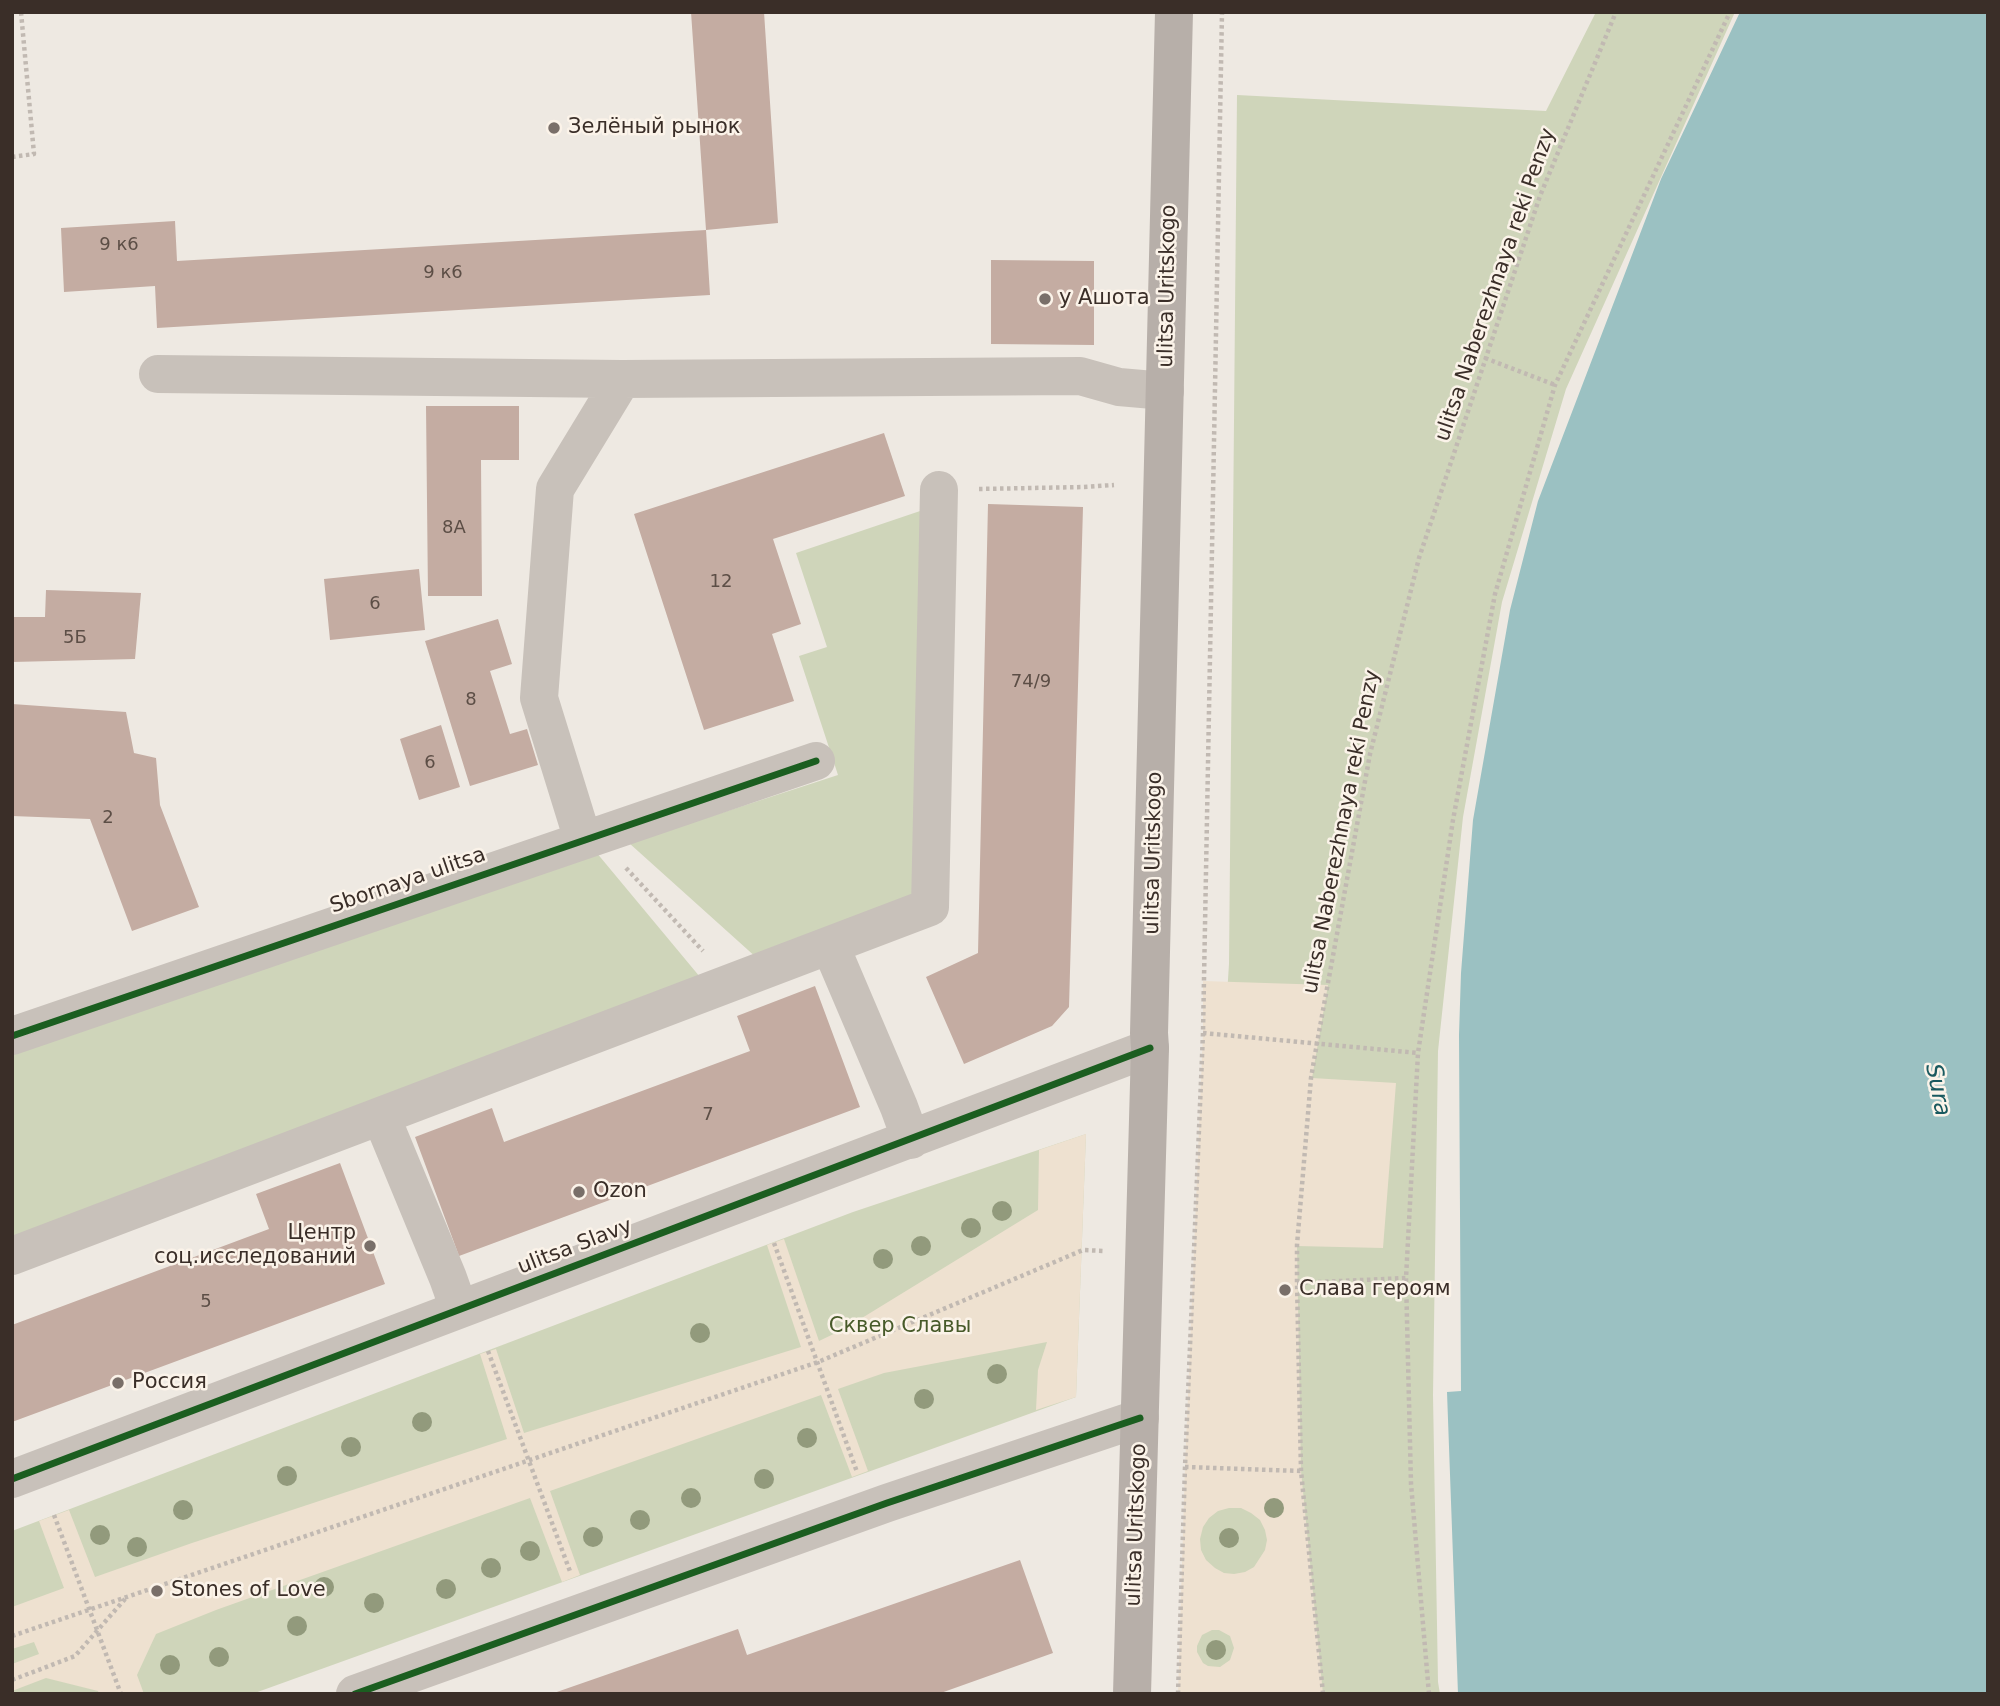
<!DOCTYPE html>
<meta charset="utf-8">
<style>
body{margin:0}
#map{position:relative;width:2000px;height:1706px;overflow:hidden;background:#eee9e2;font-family:"DejaVu Sans",sans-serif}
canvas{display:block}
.frame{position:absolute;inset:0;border:14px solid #3a2e28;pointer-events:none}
</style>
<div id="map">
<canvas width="2000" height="1706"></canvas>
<div class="frame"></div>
</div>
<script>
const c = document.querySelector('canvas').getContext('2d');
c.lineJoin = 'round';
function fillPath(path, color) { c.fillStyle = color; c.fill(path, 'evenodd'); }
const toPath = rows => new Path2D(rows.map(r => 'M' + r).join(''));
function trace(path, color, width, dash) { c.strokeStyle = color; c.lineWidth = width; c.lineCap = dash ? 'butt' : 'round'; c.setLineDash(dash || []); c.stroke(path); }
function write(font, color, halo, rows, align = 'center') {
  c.font = font + ' "DejaVu Sans",sans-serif'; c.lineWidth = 5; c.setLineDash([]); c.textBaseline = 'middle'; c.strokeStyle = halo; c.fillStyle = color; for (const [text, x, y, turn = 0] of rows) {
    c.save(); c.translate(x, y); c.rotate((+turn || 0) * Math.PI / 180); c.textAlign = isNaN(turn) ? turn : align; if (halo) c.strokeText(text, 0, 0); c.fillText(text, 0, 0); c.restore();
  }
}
const green = toPath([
 [1596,12,1735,12,1566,389,1502,602,1463,817,1438,1051,1433,1395,1438,1682,1440,1694,1189,1694,1194,1500,1229,964,1237,95,1546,111],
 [926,509,919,892,758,959,629,843,838,775,799,656,827,647,796,553],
 [596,852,700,977,12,1240,12,1049],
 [1086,1134,1076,1397,252,1694,12,1694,12,1531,853,1212]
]);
const plaza = toPath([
 [1203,981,1328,985,1312,1078,1396,1083,1383,1248,1297,1246,1301,1471,1323,1694,1178,1694,1185,1467,1203,1033],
 [1229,1508,1241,1508,1251,1513,1260,1520,1265,1530,1267,1540,1265,1550,1254,1567,1245,1572,1234,1574,1224,1573,1215,1568,1206,1560,1201,1550,1200,1539,1203,1527,1209,1518,1218,1511],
 [1212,1630,1219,1630,1230,1636,1234,1648,1230,1660,1220,1667,1208,1666,1203,1663,1197,1652,1197,1646,1202,1635],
 [1086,1134,1076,1397,1036,1410,1038,1370,1047,1342,884,1373,838,1389,868,1471,852,1477,821,1395,550,1491,580,1575,562,1582,530,1498,216,1610,156,1634,137,1675,144,1694,99,1694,98,1691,46,1678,12,1691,12,1664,39,1654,34,1642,12,1649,12,1607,64,1588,39,1521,69,1510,95,1577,192,1543,507,1439,480,1354,496,1349,524,1433,801,1347,767,1245,784,1239,819,1341,844,1329,1038,1210,1039,1150]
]);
const water = toPath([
 [1740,12,1988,12,1988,1694,1458,1694,1447,1392,1461,1391,1459,1035,1461,973,1473,820,1510,610,1538,501,1661,179]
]);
const building = toPath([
 [691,12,764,12,778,223,706,230,710,295,157,328,155,286,64,292,61,228,175,221,177,261,706,230],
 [991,260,1094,261,1094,345,991,344],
 [426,406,519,406,519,460,481,460,482,596,428,596],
 [884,433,905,496,773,539,801,624,772,634,794,701,704,730,634,514],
 [988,504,1083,507,1069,1007,1052,1026,964,1064,926,977,978,953],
 [419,569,425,630,330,640,324,579],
 [46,590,141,593,135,659,12,662,12,617,45,617],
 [498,619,512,664,490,671,510,734,527,729,538,765,470,786,425,641],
 [12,704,126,712,134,753,156,758,160,805,199,907,132,931,90,819,12,816],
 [441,725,460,787,419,800,400,739],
 [815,986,860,1107,459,1256,415,1137,492,1108,504,1142,750,1051,737,1016],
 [340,1163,385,1284,12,1422,12,1325,269,1229,256,1194],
 [1020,1560,1053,1653,938,1694,551,1694,738,1629,747,1655]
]);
const path = toPath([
 [12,157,34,154,21,12],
 [1485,358,1555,385],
 [979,489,1084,487,1114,485],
 [626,868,703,951],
 [1203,1033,1418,1053],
 [774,1243,857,1472],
 [1297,1283,1406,1278],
 [488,1351,571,1574],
 [1185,1467,1301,1471],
 [54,1515,121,1694],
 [12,1636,818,1362,1083,1250,1105,1251],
 [12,1680,75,1656,125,1599],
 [1178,1694,1185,1467,1203,1033,1222,12],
 [1323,1694,1301,1471,1297,1283,1297,1245,1311,1078,1317,1043,1370,754,1419,558,1540,196,1616,12],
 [1429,1694,1411,1484,1406,1278,1418,1053,1453,820,1495,594,1555,385,1730,12]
]);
const minor = toPath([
 [158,374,622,379,1080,376,1119,387,1165,391],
 [583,840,539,698,555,489,622,379],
 [830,945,899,1107,911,1140],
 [12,1036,816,761],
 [381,1116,448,1278,459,1309],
 [12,1256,930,907,939,490],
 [12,1479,1150,1048],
 [355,1694,887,1503,1140,1418]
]);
const major = toPath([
 [1132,1694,1150,1048,1149,1033,1174,12]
]);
const cycleway = toPath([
 [12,1036,816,761],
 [12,1479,1150,1048],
 [355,1694,887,1503,1140,1418]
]);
const trees = [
 [1002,1211],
 [971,1228],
 [921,1246],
 [883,1259],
 [700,1333],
 [997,1374],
 [924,1399],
 [422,1422],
 [807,1438],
 [351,1447],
 [287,1476],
 [764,1479],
 [691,1498],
 [1274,1508],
 [183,1510],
 [640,1520],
 [100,1535],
 [593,1537],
 [1229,1538],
 [137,1547],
 [530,1551],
 [491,1568],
 [324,1587],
 [446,1589],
 [374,1603],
 [297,1626],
 [1216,1650],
 [219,1657],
 [170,1665]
];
const markers = [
 [554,128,7,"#796f69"],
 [1045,299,7,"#796f69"],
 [579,1192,7,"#796f69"],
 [370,1246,7,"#796f69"],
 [1285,1290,7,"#796f69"],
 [118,1383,7,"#796f69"],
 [157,1591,7,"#796f69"]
];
const numberNames = [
 ["9 к6",119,245],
 ["9 к6",443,273],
 ["8А",454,528],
 ["12",721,582],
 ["6",375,604],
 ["5Б",75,638],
 ["74/9",1031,682],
 ["8",471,700],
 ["6",430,763],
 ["2",108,818],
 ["7",708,1115],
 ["5",206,1302]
];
const poiNames = [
 ["Зелёный рынок",568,128],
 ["у Ашота",1059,299],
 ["Ozon",593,1192],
 ["Центр",356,1234,"right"],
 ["соц.исследований",356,1258,"right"],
 ["Слава героям",1299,1290],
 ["Россия",132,1383],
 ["Stones of Love",171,1591]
];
const streetNames = [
 ["ulitsa Naberezhnaya reki Penzy",1496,285,-71],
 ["ulitsa Uritskogo",1168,286,-89],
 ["ulitsa Naberezhnaya reki Penzy",1342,832,-79],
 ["ulitsa Uritskogo",1154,853,-89],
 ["Sbornaya ulitsa",408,881,-19],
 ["ulitsa Slavy",575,1247,-21],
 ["ulitsa Uritskogo",1137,1525,-88]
];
const parkNames = [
 ["Сквер Славы",900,1327]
];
const waterNames = [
 ["Sura",1937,1090,79]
];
fillPath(green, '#cfd5ba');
fillPath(plaza, '#eee1d0');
fillPath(water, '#9bc1c2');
fillPath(building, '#c4aca2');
trace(path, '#c1b9b2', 4.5, [3.5, 3.5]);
trace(minor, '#c8c1ba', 38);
trace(major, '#b7afa9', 38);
trace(cycleway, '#1b5e20', 7);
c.fillStyle = '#929a7c';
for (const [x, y] of trees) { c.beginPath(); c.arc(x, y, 10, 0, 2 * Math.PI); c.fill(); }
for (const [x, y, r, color] of markers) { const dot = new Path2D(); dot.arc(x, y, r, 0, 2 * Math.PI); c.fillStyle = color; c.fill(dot); trace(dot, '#fbf3e9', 2.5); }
write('18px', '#5c4e46', null, numberNames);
write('21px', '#3a2e28', '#fbf3e9', poiNames, 'left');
write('21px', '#3a2e28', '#fbf3e9', streetNames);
write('21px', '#475a29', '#fbf3e9', parkNames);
write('italic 23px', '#19595f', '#fbf3e9', waterNames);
</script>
